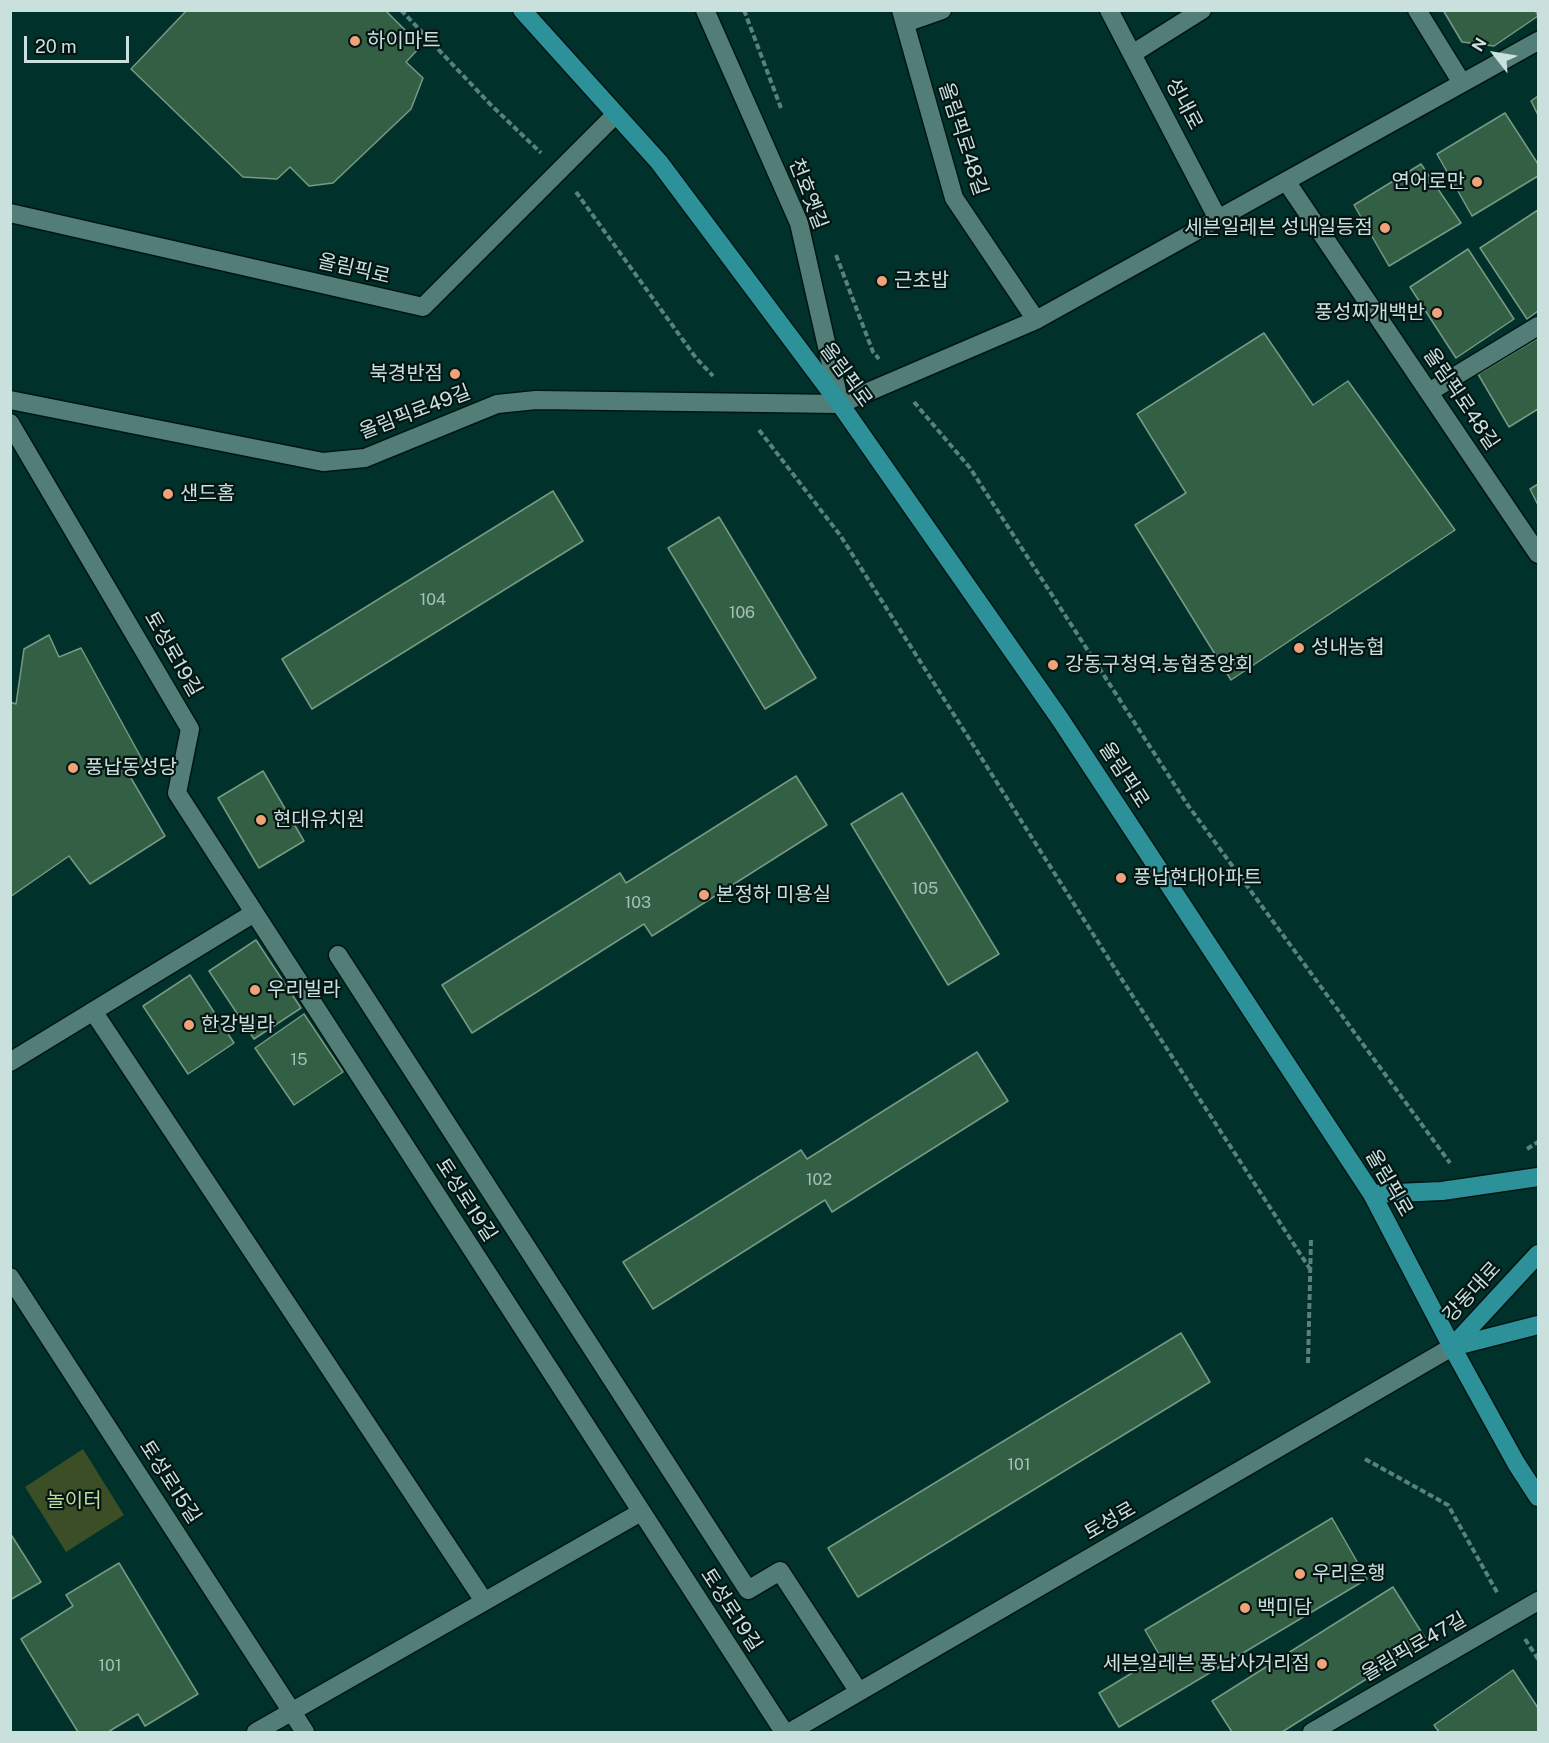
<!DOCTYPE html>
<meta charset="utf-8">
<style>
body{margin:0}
#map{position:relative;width:1549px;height:1743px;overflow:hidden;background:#00312b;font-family:"Public Sans",sans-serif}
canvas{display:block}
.frame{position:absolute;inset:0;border:12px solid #c9e0dc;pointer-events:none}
.north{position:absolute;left:1465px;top:24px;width:60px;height:60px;-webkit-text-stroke:4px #041513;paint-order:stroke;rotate:301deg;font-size:16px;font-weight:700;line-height:24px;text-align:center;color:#c9e0dc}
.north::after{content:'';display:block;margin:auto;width:21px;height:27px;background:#c9e0dc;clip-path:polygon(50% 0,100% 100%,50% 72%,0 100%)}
.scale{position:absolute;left:24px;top:36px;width:105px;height:27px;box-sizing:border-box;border:3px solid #c9e0dc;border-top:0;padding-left:8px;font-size:18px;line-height:21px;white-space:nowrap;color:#c9e0dc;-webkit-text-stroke:4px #041513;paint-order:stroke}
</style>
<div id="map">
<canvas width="1549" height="1743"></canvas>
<div class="frame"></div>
<div class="north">N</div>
<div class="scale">20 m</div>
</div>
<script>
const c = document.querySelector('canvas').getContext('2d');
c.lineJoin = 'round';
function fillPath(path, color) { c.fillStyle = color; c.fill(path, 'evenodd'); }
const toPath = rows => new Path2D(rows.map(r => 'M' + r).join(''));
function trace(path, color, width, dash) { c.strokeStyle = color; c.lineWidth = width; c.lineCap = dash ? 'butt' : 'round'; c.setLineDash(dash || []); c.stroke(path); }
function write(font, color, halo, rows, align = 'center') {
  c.font = font + ' "Public Sans","Noto Sans KR",sans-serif'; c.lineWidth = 4.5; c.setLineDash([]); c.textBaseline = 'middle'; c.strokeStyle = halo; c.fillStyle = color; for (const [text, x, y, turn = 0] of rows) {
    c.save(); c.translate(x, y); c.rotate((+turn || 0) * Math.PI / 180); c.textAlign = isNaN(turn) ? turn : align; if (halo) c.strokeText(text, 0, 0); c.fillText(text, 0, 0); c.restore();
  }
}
const green = toPath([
 [83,1449,124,1515,66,1552,25,1487]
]);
const building = toPath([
 [187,10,385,10,421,46,406,62,423,78,411,109,333,183,309,186,290,167,277,179,243,177,131,69,187,10],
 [1443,10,1535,10,1538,16,1494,46,1462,42,1443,10],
 [1538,96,1538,115,1531,101,1538,96],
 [1505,113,1538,164,1538,176,1472,216,1437,154,1505,113],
 [1421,164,1461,223,1389,266,1354,205,1421,164],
 [1538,210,1538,311,1527,319,1480,248,1538,210],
 [1468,249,1514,319,1456,358,1410,287,1468,249],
 [1264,333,1313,405,1348,381,1455,530,1231,680,1135,525,1186,493,1137,414,1264,333],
 [1538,338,1538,409,1509,427,1478,374,1538,338],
 [1538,484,1538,505,1530,489,1538,484],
 [553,491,583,541,312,709,282,659,553,491],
 [719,517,816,678,765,709,668,548,719,517],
 [49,635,59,657,81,648,144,763,128,773,165,836,90,884,69,856,10,897,10,702,16,704,24,649,49,635],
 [263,771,304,841,259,868,218,798,263,771],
 [796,776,827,825,652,936,644,924,472,1033,442,985,620,873,626,883,796,776],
 [902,793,999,954,948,985,851,824,902,793],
 [256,940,301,1008,254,1039,209,971,256,940],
 [190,975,234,1043,188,1074,143,1006,190,975],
 [304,1014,343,1072,294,1105,255,1048,304,1014],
 [977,1052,1008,1101,832,1212,825,1200,653,1309,623,1262,801,1150,807,1159,977,1052],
 [1181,1333,1210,1382,858,1597,828,1548,1181,1333],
 [1332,1518,1367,1579,1119,1727,1099,1693,1160,1656,1145,1630,1332,1518],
 [10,1533,41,1582,10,1600,10,1533],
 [119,1563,198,1694,145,1726,138,1714,108,1732,78,1732,21,1639,73,1606,66,1595,119,1563],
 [1393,1587,1427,1641,1282,1732,1232,1732,1212,1701,1393,1587],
 [1513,1670,1538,1708,1538,1732,1439,1732,1434,1725,1513,1670]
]);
const path = toPath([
 [401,10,490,104,541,153],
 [744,10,781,108],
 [576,192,696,358,713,376],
 [836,255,873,352,879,359],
 [914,402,970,468,1187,804,1450,1163],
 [759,430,840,535,1119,975,1310,1269],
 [1527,1149,1538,1142],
 [1308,1363,1311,1239],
 [1365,1459,1448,1505,1498,1594],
 [1525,1639,1538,1659]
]);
const minor = toPath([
 [705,10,799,223,840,404],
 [901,10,954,198,1036,320],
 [1109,10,1218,219],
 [1417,10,1462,83],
 [905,23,942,10],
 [1132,54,1202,10],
 [1286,181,1538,554],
 [10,213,423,307,615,115],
 [1429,392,1538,326],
 [10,400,323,462,365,458,497,404,536,400,840,404,1036,320,1538,41],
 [10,423,190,729,177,793,784,1732],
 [338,955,748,1590,780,1571,859,1692],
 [93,1011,484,1601],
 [10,1062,254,913],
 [10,1277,305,1732],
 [256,1732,641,1512],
 [790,1732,1452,1347],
 [1312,1732,1538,1601]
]);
const major = toPath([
 [522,10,659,162,840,404,1060,719,1372,1194,1452,1347,1516,1463,1538,1497],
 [1372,1194,1442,1191,1538,1177],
 [1452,1347,1538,1254],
 [1452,1347,1538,1325]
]);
const markers = [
 [355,41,6,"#f0a279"],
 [1477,182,6,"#f0a279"],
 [1385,228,6,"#f0a279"],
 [882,281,6,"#f0a279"],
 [1437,313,6,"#f0a279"],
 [455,374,6,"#f0a279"],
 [168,494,6,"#f0a279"],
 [1299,648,6,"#f0a279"],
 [1053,665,6,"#f0a279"],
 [73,768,6,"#f0a279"],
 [261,820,6,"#f0a279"],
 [1121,878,6,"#f0a279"],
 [704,895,6,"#f0a279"],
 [255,990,6,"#f0a279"],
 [189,1025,6,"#f0a279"],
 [1300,1574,6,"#f0a279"],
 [1245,1608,6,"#f0a279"],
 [1322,1664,6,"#f0a279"]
];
const numberNames = [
 ["104",433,600],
 ["106",742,613],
 ["105",925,889],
 ["103",638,903],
 ["15",299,1060],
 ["102",819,1180],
 ["101",1019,1465],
 ["101",110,1666]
];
const poiNames = [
 ["하이마트",367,41],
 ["연어로만",1465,182,"right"],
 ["세븐일레븐 성내일등점",1373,228,"right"],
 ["근초밥",894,281],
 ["풍성찌개백반",1425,313,"right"],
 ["북경반점",443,374,"right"],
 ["샌드홈",180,494],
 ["성내농협",1311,648],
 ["강동구청역.농협중앙회",1065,665],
 ["풍납동성당",85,768],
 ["현대유치원",273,820],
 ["풍납현대아파트",1133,878],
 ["본정하 미용실",716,895],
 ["우리빌라",267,990],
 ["한강빌라",201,1025],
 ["우리은행",1312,1574],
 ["백미담",1257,1608],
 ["세븐일레븐 풍납사거리점",1310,1664,"right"]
];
const streetNames = [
 ["성내로",1184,104,62],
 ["올림픽로48길",963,139,72],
 ["천호옛길",808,194,69],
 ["올림픽로",354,269,13],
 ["올림픽로",846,375,54],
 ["올림픽로48길",1461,399,56],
 ["올림픽로49길",415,412,-21],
 ["토성로19길",173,654,60],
 ["올림픽로",1124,775,57],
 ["올림픽로",1389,1183,60],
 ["토성로19길",466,1200,57],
 ["강동대로",1472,1292,-47],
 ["토성로15길",170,1482,57],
 ["토성로",1110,1521,-30],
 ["토성로19길",731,1610,57],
 ["올림픽로47길",1414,1647,-30]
];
const parkNames = [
 ["놀이터",74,1501]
];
fillPath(green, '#3c4e26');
fillPath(building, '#336045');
trace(building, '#789a84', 1.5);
trace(minor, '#011613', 21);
trace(major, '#011613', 21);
trace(path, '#5b817c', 4, [6, 3]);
trace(minor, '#527e77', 18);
trace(major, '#2c9199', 18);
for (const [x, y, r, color] of markers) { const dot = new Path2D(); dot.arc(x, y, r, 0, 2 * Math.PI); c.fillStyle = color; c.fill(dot); trace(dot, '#041513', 2); }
write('16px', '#a4c0b6', null, numberNames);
write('20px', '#c9e0dc', '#041513', poiNames, 'left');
write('20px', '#c9e0dc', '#041513', streetNames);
write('20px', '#bcdd99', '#041513', parkNames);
</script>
